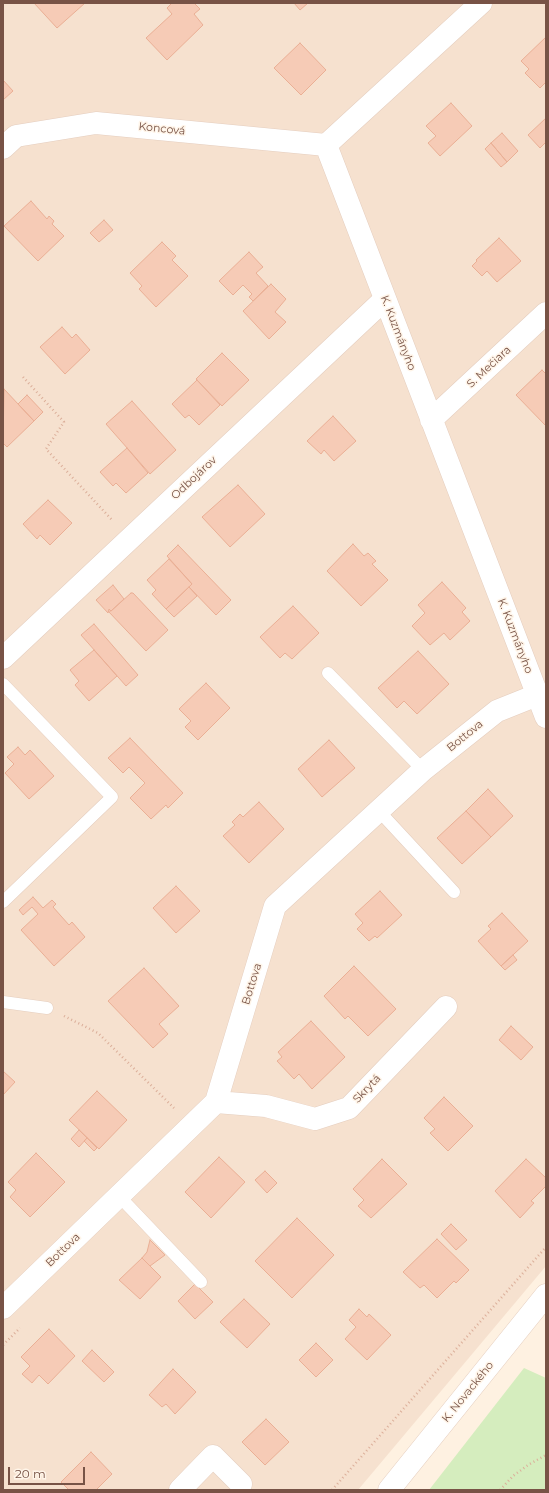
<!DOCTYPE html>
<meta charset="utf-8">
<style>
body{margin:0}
#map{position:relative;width:549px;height:1493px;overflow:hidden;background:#fef1e1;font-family:Montserrat,sans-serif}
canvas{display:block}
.frame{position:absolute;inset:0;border:4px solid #785346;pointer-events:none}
.scale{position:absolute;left:8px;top:1467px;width:77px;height:18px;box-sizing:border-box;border:2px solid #785346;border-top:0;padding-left:5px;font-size:12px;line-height:14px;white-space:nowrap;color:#785346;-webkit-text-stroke:3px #fff5e9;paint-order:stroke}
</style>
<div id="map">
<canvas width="549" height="1493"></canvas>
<div class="frame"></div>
<div class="scale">20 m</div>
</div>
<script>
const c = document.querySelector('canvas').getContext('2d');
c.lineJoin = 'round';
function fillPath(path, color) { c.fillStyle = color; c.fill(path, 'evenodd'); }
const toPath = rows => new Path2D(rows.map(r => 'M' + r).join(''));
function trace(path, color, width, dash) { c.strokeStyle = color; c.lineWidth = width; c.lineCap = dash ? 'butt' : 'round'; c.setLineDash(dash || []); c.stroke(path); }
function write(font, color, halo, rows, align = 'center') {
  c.font = font + ' Montserrat,sans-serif'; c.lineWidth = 3; c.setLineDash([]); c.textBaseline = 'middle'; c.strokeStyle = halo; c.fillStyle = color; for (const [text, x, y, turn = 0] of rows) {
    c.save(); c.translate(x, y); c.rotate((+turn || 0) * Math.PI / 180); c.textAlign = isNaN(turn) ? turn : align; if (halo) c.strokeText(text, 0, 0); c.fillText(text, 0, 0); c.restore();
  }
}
const residential = toPath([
 [3,3,546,3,546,1266,358,1490,3,1490]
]);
const green = toPath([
 [524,1368,546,1378,546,1490,429,1490]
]);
const building = toPath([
 [34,3,85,3,57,28,34,3],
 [172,3,194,3,200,9,194,14,203,25,167,60,146,38,172,14,167,8,172,3],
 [294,3,308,3,300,10,294,3],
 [546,37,546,82,540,88,525,73,529,69,521,61,546,37],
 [300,43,326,70,301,95,274,68,300,43],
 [3,80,13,91,3,100,3,80],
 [451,103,472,126,440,156,428,143,436,136,426,126,451,103],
 [546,118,546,142,540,148,528,135,546,118],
 [502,133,518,151,507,162,491,143,502,133],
 [491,143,507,162,501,167,485,149,491,143],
 [31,201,47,219,49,216,54,221,52,224,64,236,38,261,4,226,31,201],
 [104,220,113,230,99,242,90,233,104,220],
 [499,238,521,261,497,282,487,271,482,276,472,266,477,261,476,260,499,238],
 [162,242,176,256,172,260,188,276,156,307,139,289,142,286,130,273,162,242],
 [249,252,263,267,256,273,268,286,253,301,249,297,252,294,243,285,233,295,219,281,249,252],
 [271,284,286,299,275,312,286,322,269,339,243,311,271,284],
 [62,327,72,338,76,334,90,350,65,374,40,347,62,327],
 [222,353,249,380,222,406,196,379,222,353],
 [542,370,546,374,546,426,516,395,542,370],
 [197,380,220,405,199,425,189,415,185,418,172,404,197,380],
 [4,389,34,421,7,447,3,443,4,389],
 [27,395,43,412,34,421,18,404,27,395],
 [132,401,176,450,150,474,106,424,132,401],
 [333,416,356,441,334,461,324,450,321,454,307,441,333,416],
 [127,448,148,473,126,493,116,483,113,486,100,472,127,448],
 [238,485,265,514,230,547,202,517,238,485],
 [48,500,72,523,50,545,40,535,37,539,23,524,48,500],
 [353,544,364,556,368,553,376,561,372,564,388,580,361,606,327,571,353,544],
 [178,545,231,600,216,615,189,587,192,584,167,556,178,545],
 [169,559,192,584,166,609,152,594,156,590,147,580,169,559],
 [442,582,466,608,462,612,470,621,450,640,444,633,430,645,412,626,425,613,418,605,442,582],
 [113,585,124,599,111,611,109,609,108,613,96,600,113,585],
 [189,587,197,596,174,617,166,609,189,587],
 [131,593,133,593,168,630,146,651,108,611,111,611,131,593],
 [293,606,319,633,292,659,285,653,280,658,260,637,293,606],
 [94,624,138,675,126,686,81,635,94,624],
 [94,650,117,676,89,701,75,685,79,681,70,670,94,650],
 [418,651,449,684,417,714,404,701,397,708,378,688,418,651],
 [206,683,230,708,198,740,185,727,191,721,179,709,206,683],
 [130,738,183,793,168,808,166,805,151,819,130,798,145,783,129,767,123,773,108,758,130,738],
 [329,740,355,768,322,797,298,769,329,740],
 [18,747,25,755,30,750,54,776,29,799,5,773,14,764,7,757,18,747],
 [488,789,513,816,491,837,466,811,488,789],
 [259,802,284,829,249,863,223,836,235,825,232,822,240,814,243,817,259,802],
 [466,811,491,837,462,864,437,838,466,811],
 [176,886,200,911,176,933,153,908,176,886],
 [380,891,402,915,377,938,375,936,369,941,357,929,363,923,355,914,380,891],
 [33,897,43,908,52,900,56,904,53,907,69,925,72,922,85,937,54,966,21,930,38,914,32,907,23,915,19,910,33,897],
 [502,913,528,941,501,966,478,941,491,929,488,926,502,913],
 [513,955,517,960,505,970,501,966,513,955],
 [354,966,396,1009,368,1036,348,1016,345,1019,324,996,354,966],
 [144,968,179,1006,159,1024,168,1034,153,1048,108,1001,144,968],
 [311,1021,345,1057,312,1089,299,1074,294,1079,277,1061,282,1057,278,1052,311,1021],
 [511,1026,533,1047,521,1060,499,1040,511,1026],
 [3,1071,15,1082,3,1095,3,1071],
 [97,1091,127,1120,99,1149,69,1120,97,1091],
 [444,1097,473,1126,448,1151,430,1133,435,1129,424,1118,444,1097],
 [79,1130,87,1138,79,1147,71,1139,79,1130],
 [87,1138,97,1148,94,1151,84,1141,87,1138],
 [36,1153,65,1182,30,1217,10,1197,16,1190,8,1182,36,1153],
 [219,1157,245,1182,211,1218,185,1192,219,1157],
 [382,1159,407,1184,371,1218,358,1206,364,1200,353,1189,382,1159],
 [526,1159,546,1178,546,1186,531,1201,534,1203,520,1218,495,1191,526,1159],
 [265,1171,277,1183,267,1193,255,1180,265,1171],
 [297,1218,334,1255,292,1298,255,1261,297,1218],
 [451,1224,467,1240,456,1250,441,1234,451,1224],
 [437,1239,469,1270,456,1283,454,1281,437,1298,424,1285,420,1288,403,1272,437,1239],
 [150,1240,165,1255,150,1266,142,1258,147,1252,150,1240],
 [142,1258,161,1277,140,1299,119,1280,142,1258],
 [195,1284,213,1302,195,1319,178,1301,195,1284],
 [244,1299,270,1324,247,1348,220,1322,244,1299],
 [359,1309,367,1317,369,1314,391,1335,367,1360,345,1339,356,1327,349,1320,359,1309],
 [49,1329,75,1356,48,1384,39,1375,32,1383,22,1374,30,1366,21,1357,49,1329],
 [316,1343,333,1360,316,1377,299,1360,316,1343],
 [92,1350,114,1372,104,1382,82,1361,92,1350],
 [173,1369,196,1392,175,1414,166,1404,162,1407,149,1395,173,1369],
 [266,1419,289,1442,265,1465,242,1442,266,1419],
 [91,1452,112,1474,96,1490,69,1490,61,1482,91,1452]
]);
const path = toPath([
 [23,377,64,422,46,449,113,521],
 [64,1016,98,1033,174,1108],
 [3,1345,20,1328],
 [332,1490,546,1247],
 [500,1490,513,1476,528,1465,546,1455]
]);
const service = toPath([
 [328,673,423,770],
 [3,684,112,797,3,902],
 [379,811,454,892],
 [3,1002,47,1008],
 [119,1196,201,1282]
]);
const minor = toPath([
 [326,145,546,717],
 [326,145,481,3],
 [3,148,16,136,96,123,326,145],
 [431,420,546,313],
 [3,658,385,299],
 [216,1102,266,1106,315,1119,349,1108,446,1007],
 [3,1308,216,1102,275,906,423,770,497,711,537,695],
 [180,1490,213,1456,241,1484],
 [389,1490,546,1295]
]);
const streetNames = [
 ["Koncová",162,129,6],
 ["K. Kuzmányho",398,333,69],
 ["S. Mečiara",489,367,-43],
 ["Odbojárov",194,478,-43],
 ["K. Kuzmányho",515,636,69],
 ["Bottova",465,736,-39],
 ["Bottova",252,984,-73],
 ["Skrytá",367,1089,-46],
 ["Bottova",63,1250,-44],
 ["K. Novackého",468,1392,-51]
];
fillPath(residential, '#f6e1cf');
fillPath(green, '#d5edbe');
fillPath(building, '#f6cbb6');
trace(building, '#eaaf95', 1);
trace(service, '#e5cebf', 13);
trace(minor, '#e5cebf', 23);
trace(path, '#dbae99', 2.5, [1, 3]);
trace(service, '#fff', 12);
trace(minor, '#fff', 22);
write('11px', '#785346', '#fff5e9', streetNames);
</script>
